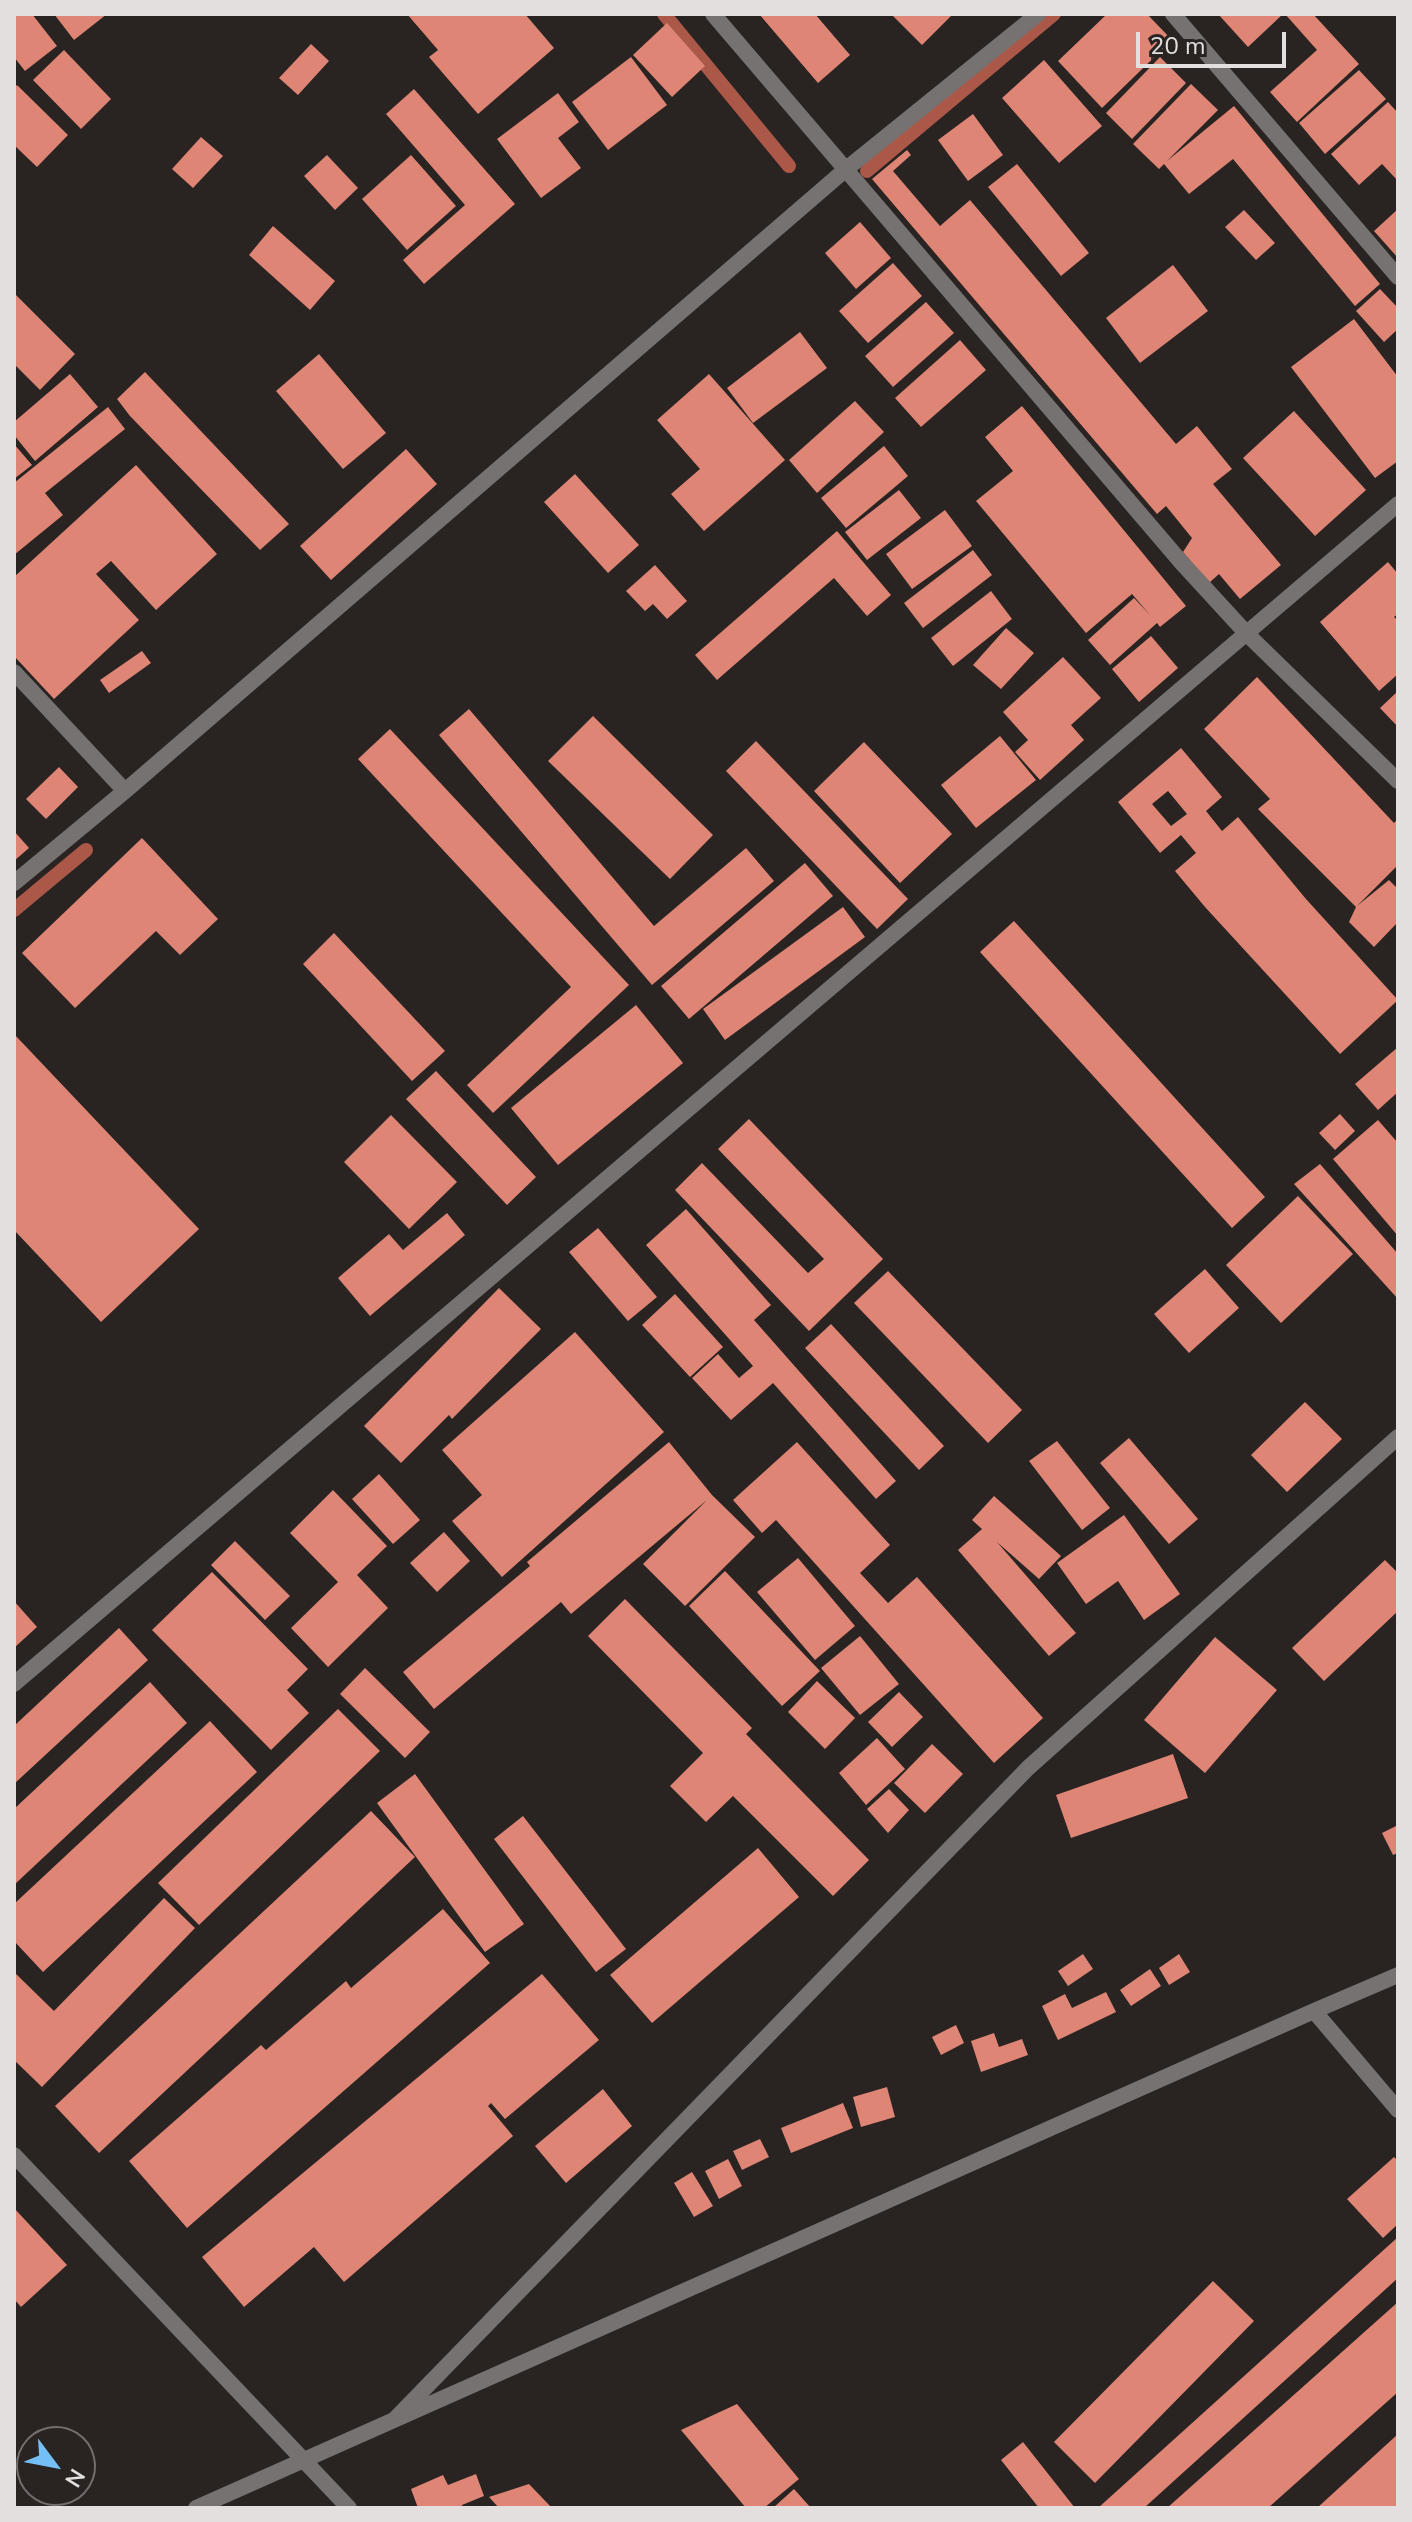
<!DOCTYPE html>
<style>
body{margin:0}
#map{position:relative;width:1412px;height:2522px;overflow:hidden;background:#292322;font-family:"Nunito Sans",sans-serif}
canvas{display:block}
.frame{position:absolute;inset:0;border:16px solid #e3dfde;pointer-events:none}
.north{position:absolute;left:16px;top:2426px;width:80px;height:80px;box-sizing:border-box;background:#292322;border:2px solid #736e6d;border-radius:50%;rotate:122deg;font-size:22px;font-weight:700;line-height:32px;text-align:center;color:#e3dfde}
.north::after{content:'';display:block;margin:auto;width:28px;height:36px;background:#74c0f6;clip-path:polygon(50% 0,100% 100%,50% 72%,0 100%)}
.scale{position:absolute;left:1136px;top:32px;width:150px;height:36px;box-sizing:border-box;border:4px solid #e3dfde;border-top:0;padding-left:10px;font-size:24px;line-height:28px;white-space:nowrap;color:#e3dfde;-webkit-text-stroke:6px #292322;paint-order:stroke}
</style>
<div id="map">
<canvas width="1412" height="2522"></canvas>
<div class="frame"></div>
<div class="north">N</div>
<div class="scale">20 m</div>
</div>
<script>
const c = document.querySelector('canvas').getContext('2d');
c.lineJoin = 'round';
const toPath = rows => new Path2D(rows.map(r => 'M' + r).join(''));
function trace(path, color, width, dash) { c.strokeStyle = color; c.lineWidth = width; c.lineCap = dash ? 'butt' : 'round'; c.setLineDash(dash || []); c.stroke(path); }
function fillPath(path, color) { c.fillStyle = color; c.fill(path, 'evenodd'); }
const stream = toPath([
 [664,14,789,166],
 [867,171,1054,14],
 [14,910,86,850]
]);
const building = toPath([
 [14,14,32,14,57,46,25,71,14,57],
 [54,14,107,14,74,40],
 [407,14,525,14,554,48,478,114,429,57,438,50],
 [759,14,815,14,850,55,818,83],
 [891,14,953,14,922,45],
 [1107,14,1147,14,1172,40,1102,108,1058,61],
 [1218,14,1283,14,1248,47],
 [1285,14,1313,14,1359,64,1297,122,1270,92,1317,50],
 [667,23,705,66,672,97,633,55],
 [311,44,329,61,298,95,279,78],
 [64,50,111,99,81,129,33,80],
 [631,57,667,105,608,150,572,102],
 [1160,57,1186,83,1132,139,1106,113],
 [1044,60,1102,126,1059,163,1002,98],
 [1359,70,1386,99,1325,154,1299,123],
 [1191,84,1218,110,1167,161,1234,106,1380,284,1355,306,1233,159,1189,194,1164,164,1159,169,1133,144],
 [17,85,68,135,37,167,14,145,14,88],
 [414,89,515,204,424,284,403,260,465,205,386,114],
 [558,93,579,122,558,138,581,168,541,198,497,139],
 [1388,102,1398,113,1398,181,1382,164,1359,185,1331,154],
 [973,114,1003,155,968,181,938,140],
 [201,137,223,156,193,188,172,169],
 [907,150,911,155,893,171,940,226,970,200,1176,444,1197,426,1232,469,1213,484,1281,565,1240,599,1219,574,1209,583,1183,552,1192,538,1166,506,1157,514,872,179],
 [327,155,358,188,335,210,304,176],
 [411,155,456,206,407,250,362,199],
 [1017,164,1089,253,1061,276,988,187],
 [1398,209,1398,258,1374,231],
 [1244,210,1275,243,1256,260,1225,227],
 [860,222,891,258,856,289,825,253],
 [273,226,335,281,310,310,249,255],
 [893,263,922,296,868,343,839,311],
 [1173,265,1208,311,1140,363,1106,318],
 [1380,289,1398,308,1398,329,1384,342,1356,311],
 [14,293,75,354,40,390,14,364],
 [926,302,954,333,893,387,865,356],
 [1354,319,1398,377,1398,461,1375,478,1291,367],
 [800,332,827,368,753,423,727,388],
 [960,340,986,370,921,427,895,398],
 [319,354,386,433,343,469,276,391],
 [145,372,289,524,260,550,130,416,117,399],
 [70,374,98,407,35,461,14,435,14,422],
 [709,374,785,460,704,531,671,494,700,469,657,420],
 [855,401,884,432,817,493,789,460],
 [1022,406,1186,606,1160,627,1157,623,1110,665,1088,640,1134,598,1150,615,1132,594,1086,633,976,501,1013,471,985,437],
 [108,407,125,429,45,493,63,515,14,555,14,483],
 [1294,411,1366,490,1315,536,1243,458],
 [14,444,32,465,14,479],
 [884,446,908,476,846,528,821,498],
 [406,449,437,484,331,580,300,546],
 [136,465,217,554,156,610,111,561,96,574,139,620,54,699,14,656,14,577],
 [575,474,639,545,608,573,544,502],
 [899,490,921,518,867,560,845,532],
 [945,510,972,546,912,589,886,554],
 [837,531,891,595,867,616,834,578,717,680,695,655],
 [973,550,992,575,923,628,904,603],
 [1388,562,1398,574,1398,614,1394,617,1398,621,1398,674,1379,691,1320,622],
 [655,565,687,601,667,619,653,604,645,611,626,591],
 [991,591,1012,619,953,666,931,638],
 [1006,628,1034,653,1001,689,973,665],
 [1151,636,1178,668,1139,702,1112,669],
 [142,651,151,663,109,693,100,680],
 [1063,657,1101,698,1071,725,1084,740,1040,780,1015,752,1028,740,1003,712],
 [1257,677,1394,823,1398,819,1398,865,1357,906,1389,880,1398,889,1398,922,1374,947,1349,922,1356,907,1258,809,1270,799,1204,729],
 [1398,691,1398,727,1380,708],
 [469,709,654,926,746,848,774,881,652,985,439,735],
 [593,716,713,835,670,879,548,761],
 [390,729,629,985,493,1113,467,1085,571,987,358,759],
 [1000,736,1036,780,976,828,941,785],
 [756,741,908,899,877,929,726,771],
 [864,742,952,834,900,883,814,791],
 [1181,748,1222,797,1206,811,1222,831,1238,817,1306,899,1398,1000,1340,1054,1205,907,1175,871,1196,853,1181,835,1160,853,1118,802],
 [1168,791,1187,814,1171,826,1152,804],
 [59,767,78,787,46,819,26,799],
 [14,831,29,848,14,861],
 [142,838,218,919,180,955,156,931,75,1008,22,953],
 [805,863,833,896,689,1019,661,986],
 [843,907,865,937,725,1040,703,1009],
 [1014,921,1265,1197,1232,1228,980,952],
 [334,933,445,1051,412,1081,303,964],
 [636,1005,683,1063,558,1165,511,1108],
 [14,1034,199,1229,101,1322,14,1230],
 [1398,1047,1398,1092,1378,1110,1355,1084],
 [436,1071,536,1177,507,1205,406,1099],
 [1340,1114,1355,1131,1335,1150,1319,1133],
 [391,1115,457,1182,409,1229,344,1162],
 [749,1119,883,1259,809,1331,675,1190,702,1163,808,1273,824,1259,718,1149],
 [1378,1120,1398,1143,1398,1236,1333,1159],
 [1320,1164,1398,1254,1398,1299,1294,1184],
 [1298,1196,1353,1254,1281,1323,1226,1265],
 [686,1209,771,1305,754,1320,896,1481,876,1499,773,1383,731,1420,692,1378,718,1354,739,1378,753,1366,646,1245],
 [447,1213,465,1235,370,1316,338,1278,389,1234,403,1250],
 [598,1228,657,1297,628,1321,569,1252],
 [1205,1269,1239,1308,1189,1353,1154,1314],
 [888,1271,1022,1410,988,1443,854,1303],
 [499,1288,541,1329,452,1419,449,1415,401,1463,364,1426],
 [675,1294,723,1347,690,1377,642,1325],
 [831,1324,944,1446,919,1470,805,1348],
 [575,1332,664,1432,502,1577,452,1521,482,1495,442,1450],
 [1305,1402,1342,1439,1287,1492,1251,1455],
 [1129,1438,1198,1519,1169,1544,1100,1463],
 [1057,1441,1110,1508,1082,1530,1029,1461],
 [669,1442,712,1495,755,1537,685,1606,643,1564,707,1500,571,1614,561,1602,434,1709,403,1672,530,1566,527,1562],
 [797,1442,890,1545,860,1573,888,1603,917,1577,1043,1718,994,1763,776,1520,762,1533,733,1500],
 [379,1474,420,1520,393,1544,352,1499],
 [333,1490,387,1546,357,1575,388,1608,328,1667,291,1628,338,1582,290,1533],
 [994,1496,1061,1556,1039,1579,997,1542,1076,1633,1049,1656,958,1550,982,1529,972,1520],
 [1124,1515,1180,1594,1144,1620,1118,1581,1086,1604,1057,1563],
 [444,1532,470,1561,437,1592,410,1563],
 [235,1541,290,1596,265,1620,211,1565],
 [798,1558,855,1626,815,1660,757,1592],
 [1385,1560,1398,1573,1398,1611,1324,1681,1292,1648],
 [725,1571,820,1671,782,1706,689,1606],
 [212,1572,308,1669,287,1690,309,1713,271,1750,152,1630],
 [625,1599,752,1728,746,1734,869,1860,833,1896,733,1796,706,1822,670,1786,703,1753,588,1636],
 [14,1601,37,1627,14,1648],
 [119,1628,148,1660,14,1784,14,1726],
 [860,1636,899,1684,860,1715,821,1668],
 [1215,1637,1277,1690,1205,1773,1144,1720],
 [365,1668,430,1732,405,1758,340,1694],
 [817,1681,855,1718,825,1749,788,1712],
 [150,1682,187,1723,14,1885,14,1809],
 [899,1692,923,1717,892,1747,868,1722],
 [338,1709,380,1751,199,1925,158,1883],
 [210,1721,257,1772,43,1972,14,1941,14,1904],
 [877,1738,905,1769,866,1805,839,1773],
 [932,1744,963,1774,925,1813,894,1783],
 [1173,1754,1188,1798,1071,1838,1056,1795],
 [415,1774,524,1924,485,1952,377,1803],
 [889,1789,909,1810,888,1833,867,1809],
 [371,1811,415,1857,99,2153,55,2106],
 [523,1816,626,1949,596,1972,494,1839],
 [1398,1825,1398,1853,1393,1855,1382,1833],
 [758,1848,799,1897,652,2023,610,1975],
 [164,1898,195,1928,42,2087,14,2060,14,1972,54,2011],
 [443,1909,490,1963,187,2228,129,2161,261,2045,266,2050,346,1981,351,1988],
 [1083,1954,1093,1969,1068,1986,1058,1971],
 [1179,1954,1190,1972,1169,1985,1159,1968],
 [1150,1969,1161,1986,1131,2006,1120,1990],
 [542,1974,599,2040,505,2119,491,2103,488,2106,513,2136,344,2282,314,2247,244,2307,202,2257],
 [1106,1992,1116,2012,1058,2040,1042,2006,1065,1994,1072,2008],
 [956,2025,964,2043,941,2055,932,2037],
 [994,2033,999,2047,1022,2039,1028,2055,981,2072,971,2041],
 [887,2087,895,2117,861,2127,853,2097],
 [603,2089,632,2126,566,2183,535,2146],
 [843,2103,853,2128,791,2153,781,2128],
 [760,2139,769,2157,742,2170,733,2151],
 [1394,2157,1398,2161,1398,2224,1383,2238,1347,2199],
 [728,2159,742,2186,719,2199,705,2171],
 [692,2172,713,2206,694,2217,674,2183],
 [14,2208,67,2265,21,2307,14,2299],
 [1398,2237,1398,2278,1144,2508,1098,2508],
 [1213,2281,1254,2321,1095,2483,1054,2442],
 [1398,2302,1398,2392,1268,2508,1167,2508],
 [737,2404,799,2479,764,2508,746,2508,681,2430],
 [1398,2434,1398,2508,1317,2508],
 [1023,2442,1075,2508,1039,2508,1001,2460],
 [476,2474,484,2496,462,2505,463,2508,418,2508,411,2489,443,2475,448,2485],
 [529,2484,552,2508,499,2508,489,2497],
 [794,2489,811,2508,773,2508]
]);
const street = toPath([
 [713,14,1181,562,1248,635,1398,781],
 [1173,14,1398,277],
 [14,672,125,791],
 [14,883,125,791,845,170,1038,14],
 [14,1684,1398,504],
 [1314,2011,1398,2110],
 [14,2155,349,2508],
 [394,2420,1028,1768,1398,1437],
 [196,2508,1314,2011,1398,1975]
]);
trace(stream, '#ab5849', 14);
fillPath(building, '#de8575');
trace(street, '#757271', 16);
</script>
